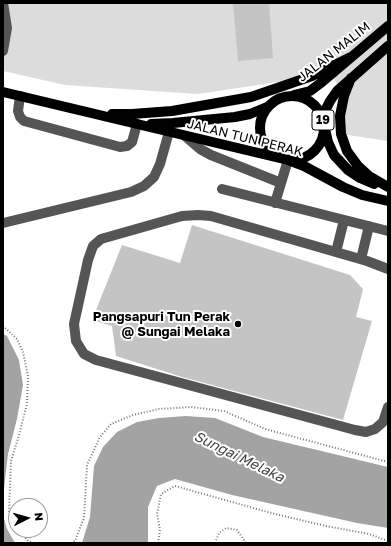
<!DOCTYPE html>
<style>
body{margin:0}
#map{position:relative;width:391px;height:546px;overflow:hidden;background:#fff;font-family:"Golos Text",sans-serif}
canvas{display:block}
.frame{position:absolute;inset:0;border:4px solid #000;pointer-events:none}
.north{position:absolute;left:8px;top:498px;width:40px;height:40px;box-sizing:border-box;background:#fff;border:1px solid #999;border-radius:50%;rotate:84deg;font-size:11px;font-weight:700;line-height:16px;text-align:center;color:#000}
.north::after{content:'';display:block;margin:auto;width:14px;height:18px;background:#000;clip-path:polygon(50% 0,100% 100%,50% 72%,0 100%)}
</style>
<div id="map">
<canvas width="391" height="546"></canvas>
<div class="frame"></div>
<div class="north">N</div>
</div>
<script>
const c = document.querySelector('canvas').getContext('2d');
c.lineJoin = 'round';
function fillPath(path, color) { c.fillStyle = color; c.fill(path, 'evenodd'); }
const toPath = rows => new Path2D(rows.map(r => 'M' + r).join(''));
function trace(path, color, width, dash) { c.strokeStyle = color; c.lineWidth = width; c.lineCap = dash ? 'butt' : 'round'; c.setLineDash(dash || []); c.stroke(path); }
function write(font, color, halo, rows, align = 'center') {
  c.font = font + ' "Golos Text",sans-serif'; c.lineWidth = 4; c.setLineDash([]); c.textBaseline = 'middle'; c.strokeStyle = halo; c.fillStyle = color; for (const [text, x, y, turn = 0] of rows) {
    c.save(); c.translate(x, y); c.rotate((+turn || 0) * Math.PI / 180); c.textAlign = isNaN(turn) ? turn : align; if (halo) c.strokeText(text, 0, 0); c.fillText(text, 0, 0); c.restore();
  }
}
const green = toPath([
 [4,3,388,3,388,141,341,134,344,96,331,74,198,94,65,85,3,71]
]);
const water = toPath([
 [3,334,7,336,19,360,23,385,17,419,8,454,3,497],
 [186,416,215,418,263,437,388,467,388,528,357,523,232,495,175,479,157,486,148,507,148,543,82,543,90,517,94,466,103,447,117,432,137,422,159,418],
 [3,515,7,529,15,543,3,543]
]);
const building = toPath([
 [233,3,269,3,273,58,238,61],
 [192,225,350,275,363,289,356,317,372,321,343,420,182,377,116,356,112,326,92,320,122,245,180,263]
]);
const path = toPath([
 [3,326,17,339,23,352,28,376,27,404,19,435,11,461,9,512,16,522],
 [21,530,28,541,33,543],
 [71,543,75,541,84,518,87,465,100,437,111,424,133,415,159,409,191,407,224,411,265,429,388,462],
 [158,543,160,530,157,514,161,494,175,486,275,514,326,526,369,534,388,541],
 [215,543,219,533,226,528,237,530,246,543]
]);
const minor = toPath([
 [3,51,7,28,3,3],
 [20,96,18,111,20,117,24,121,120,147,127,146,132,142,137,124],
 [185,136,200,149,211,155,281,183],
 [222,189,388,231],
 [275,203,288,160],
 [3,223,131,192,144,186,154,177,160,164,169,132],
 [336,252,344,220],
 [361,259,369,226],
 [388,269,367,261,211,216,198,215,182,216,101,239,93,246,88,260,74,324,76,341,84,354,96,360,355,430,366,432,375,429,383,422,388,407]
]);
const major = toPath([
 [351,78,344,96,340,116,341,134,347,151,358,166,369,176,388,187],
 [3,92,288,160,304,166,343,187,362,195,388,201],
 [294,95,310,91,322,82,388,26],
 '260 128a32 32 0 1 1 64 0a32 32 0 1 1-64 0Z',
 [112,114,132,114,172,111,251,97,312,76,351,57],
 [323,120,325,111,330,101,337,91,388,46],
 [151,124,173,123,235,117,250,114,267,107],
 [325,129,328,142,334,155,348,170,360,178,374,184]
]);
const markers = [
 [238,324,4,"#000"]
];
const shields = [
 [323,120,22]
];
const shieldNames = [
 ["19",323,120]
];
const streetNames = [
 ["JALAN MALIM",334,52,-38],
 ["JALAN TUN PERAK",245,138,14]
];
const poiNames = [
 ["Pangsapuri Tun Perak",230,317],
 ["@ Sungai Melaka",230,332]
];
const waterNames = [
 ["Sungai Melaka",239,457,26]
];
fillPath(green, '#dcdcdc');
fillPath(water, '#a3a3a3');
fillPath(building, '#c4c4c4');
trace(path, '#777', 2, [1, 2]);
trace(minor, '#555', 10);
trace(major, '#000', 10);
for (const [x, y, r, color] of markers) { const dot = new Path2D(); dot.arc(x, y, r, 0, 2 * Math.PI); c.fillStyle = color; c.fill(dot); trace(dot, '#fff', 1.5); }
for (const [x, y, w] of shields) { const box = new Path2D(); box.roundRect(x - w / 2, y - 10, w, 20, 3); c.fillStyle = '#fff'; c.fill(box); trace(box, '#000', 1); }
write('bold 12px', '#000', null, shieldNames);
write('13px', '#000', '#fff', streetNames);
write('bold 13px', '#000', '#fff', poiNames, 'right');
write('italic 14px', '#444', '#fff', waterNames);
</script>
